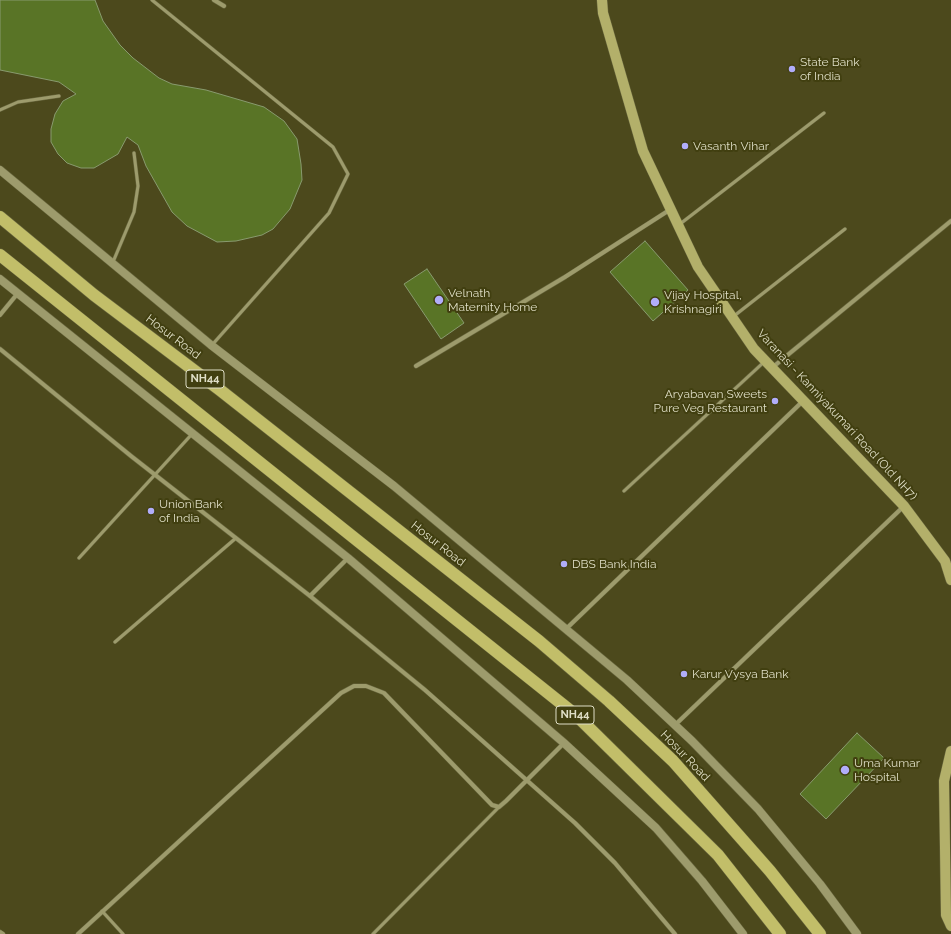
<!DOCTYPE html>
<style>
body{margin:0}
canvas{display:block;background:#4c491c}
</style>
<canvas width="951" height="934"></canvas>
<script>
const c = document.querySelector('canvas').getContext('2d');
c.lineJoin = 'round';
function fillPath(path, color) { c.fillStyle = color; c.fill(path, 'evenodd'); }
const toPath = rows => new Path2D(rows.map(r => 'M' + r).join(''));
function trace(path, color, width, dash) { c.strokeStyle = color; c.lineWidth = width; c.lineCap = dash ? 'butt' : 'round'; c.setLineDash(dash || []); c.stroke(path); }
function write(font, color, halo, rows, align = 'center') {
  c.font = font + ' Raleway,sans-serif'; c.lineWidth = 4; c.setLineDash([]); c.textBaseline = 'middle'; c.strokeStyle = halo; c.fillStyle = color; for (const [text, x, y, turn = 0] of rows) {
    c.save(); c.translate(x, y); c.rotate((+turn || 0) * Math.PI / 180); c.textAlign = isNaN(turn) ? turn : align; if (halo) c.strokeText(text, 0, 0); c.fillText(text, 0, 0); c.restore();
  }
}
const building = toPath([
 [0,0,95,0,103,21,120,45,133,58,159,78,172,84,206,90,264,107,284,121,297,139,301,164,302,180,290,209,273,229,262,235,236,241,217,242,187,226,172,212,146,166,138,145,127,137,118,154,94,168,81,168,67,163,58,154,51,142,51,129,55,114,63,101,76,94,59,82,0,70,0,0],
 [645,241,688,290,653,321,610,272,645,241],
 [427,269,464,323,441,339,404,284,427,269],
 [857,733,884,758,826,819,800,794,857,733]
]);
const lane = toPath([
 [152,0,333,147,348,174,329,213,212,345],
 [0,110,18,102,59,96],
 [680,224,824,113],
 [113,262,134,212,138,186,134,153],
 [734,316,845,229],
 [624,491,764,362],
 [79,558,192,434],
 [115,642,236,538],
 [102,911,123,934],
 [373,934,499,807]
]);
const street = toPath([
 [214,0,224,6],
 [0,315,18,293],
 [0,349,131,456,310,596,425,690,575,823,615,863,675,934],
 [416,366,565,277,671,209],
 [773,367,951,221],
 [310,596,348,558],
 [567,628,803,401],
 [675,725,904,506],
 [0,932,3,934],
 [78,934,341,693,354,686,366,686,384,693,492,805,499,807,506,801,564,743]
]);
const secondary = toPath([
 [0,170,211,345,394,486,627,680,692,741,758,809,820,884,857,934],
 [0,279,348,558,564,743,656,828,702,881,743,934]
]);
const primary = toPath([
 [602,0,603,13,643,151,698,267,754,349,904,506,945,561,951,580],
 [951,751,944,781,946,915,951,926]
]);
const highway = toPath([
 [0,217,94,295,220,390,539,641,609,701,673,761,770,871,820,934],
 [0,255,577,716,718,855,780,934]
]);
const markers = [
 [792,69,4,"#b1adfa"],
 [685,146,4,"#b1adfa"],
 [439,300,5,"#b1adfa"],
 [655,302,5,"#b1adfa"],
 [775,401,4,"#b1adfa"],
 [151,511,4,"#b1adfa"],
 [564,564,4,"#b1adfa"],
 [684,674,4,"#b1adfa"],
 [845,770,5,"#b1adfa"]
];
const shields = [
 [205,379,38],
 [575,715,38]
];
const shieldNames = [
 ["NH44",205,379],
 ["NH44",575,715]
];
const poiNames = [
 ["State Bank",800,62],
 ["of India",800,76],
 ["Vasanth Vihar",693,146],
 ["Velnath",448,293],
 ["Maternity Home",448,307],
 ["Vijay Hospital,",664,295],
 ["Krishnagiri",664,309],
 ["Aryabavan Sweets",767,394,"right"],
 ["Pure Veg Restaurant",767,408,"right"],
 ["Union Bank",159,504],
 ["of India",159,518],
 ["DBS Bank India",572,564],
 ["Karur Vysya Bank",692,674],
 ["Uma Kumar",854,763],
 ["Hospital",854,777]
];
const streetNames = [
 ["Hosur Road",173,337,37],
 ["Varanasi - Kanniyakumari Road (Old NH7)",837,415,47],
 ["Hosur Road",438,544,38],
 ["Hosur Road",685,756,46]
];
fillPath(building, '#597426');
trace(building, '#889a6e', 1);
trace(lane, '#69673f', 4);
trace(street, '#69673f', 5);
trace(secondary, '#69673f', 9);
trace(primary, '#69673f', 11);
trace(highway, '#69673f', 13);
trace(lane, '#9d9b6c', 3);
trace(street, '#9d9b6c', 4);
trace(secondary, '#9d9b6c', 8);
trace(primary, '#b3b06a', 10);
trace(highway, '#c2be69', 12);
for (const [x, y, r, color] of markers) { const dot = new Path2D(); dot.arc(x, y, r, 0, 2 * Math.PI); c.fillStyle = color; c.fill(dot); trace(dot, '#413f10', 1.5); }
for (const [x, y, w] of shields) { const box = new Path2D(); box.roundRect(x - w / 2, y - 9, w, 18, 3); c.fillStyle = '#413f10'; c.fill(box); trace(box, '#dfdec6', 1); }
write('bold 11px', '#dfdec6', null, shieldNames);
write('12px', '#dfdec6', '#413f10', poiNames, 'left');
write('12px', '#dfdec6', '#413f10', streetNames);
</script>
